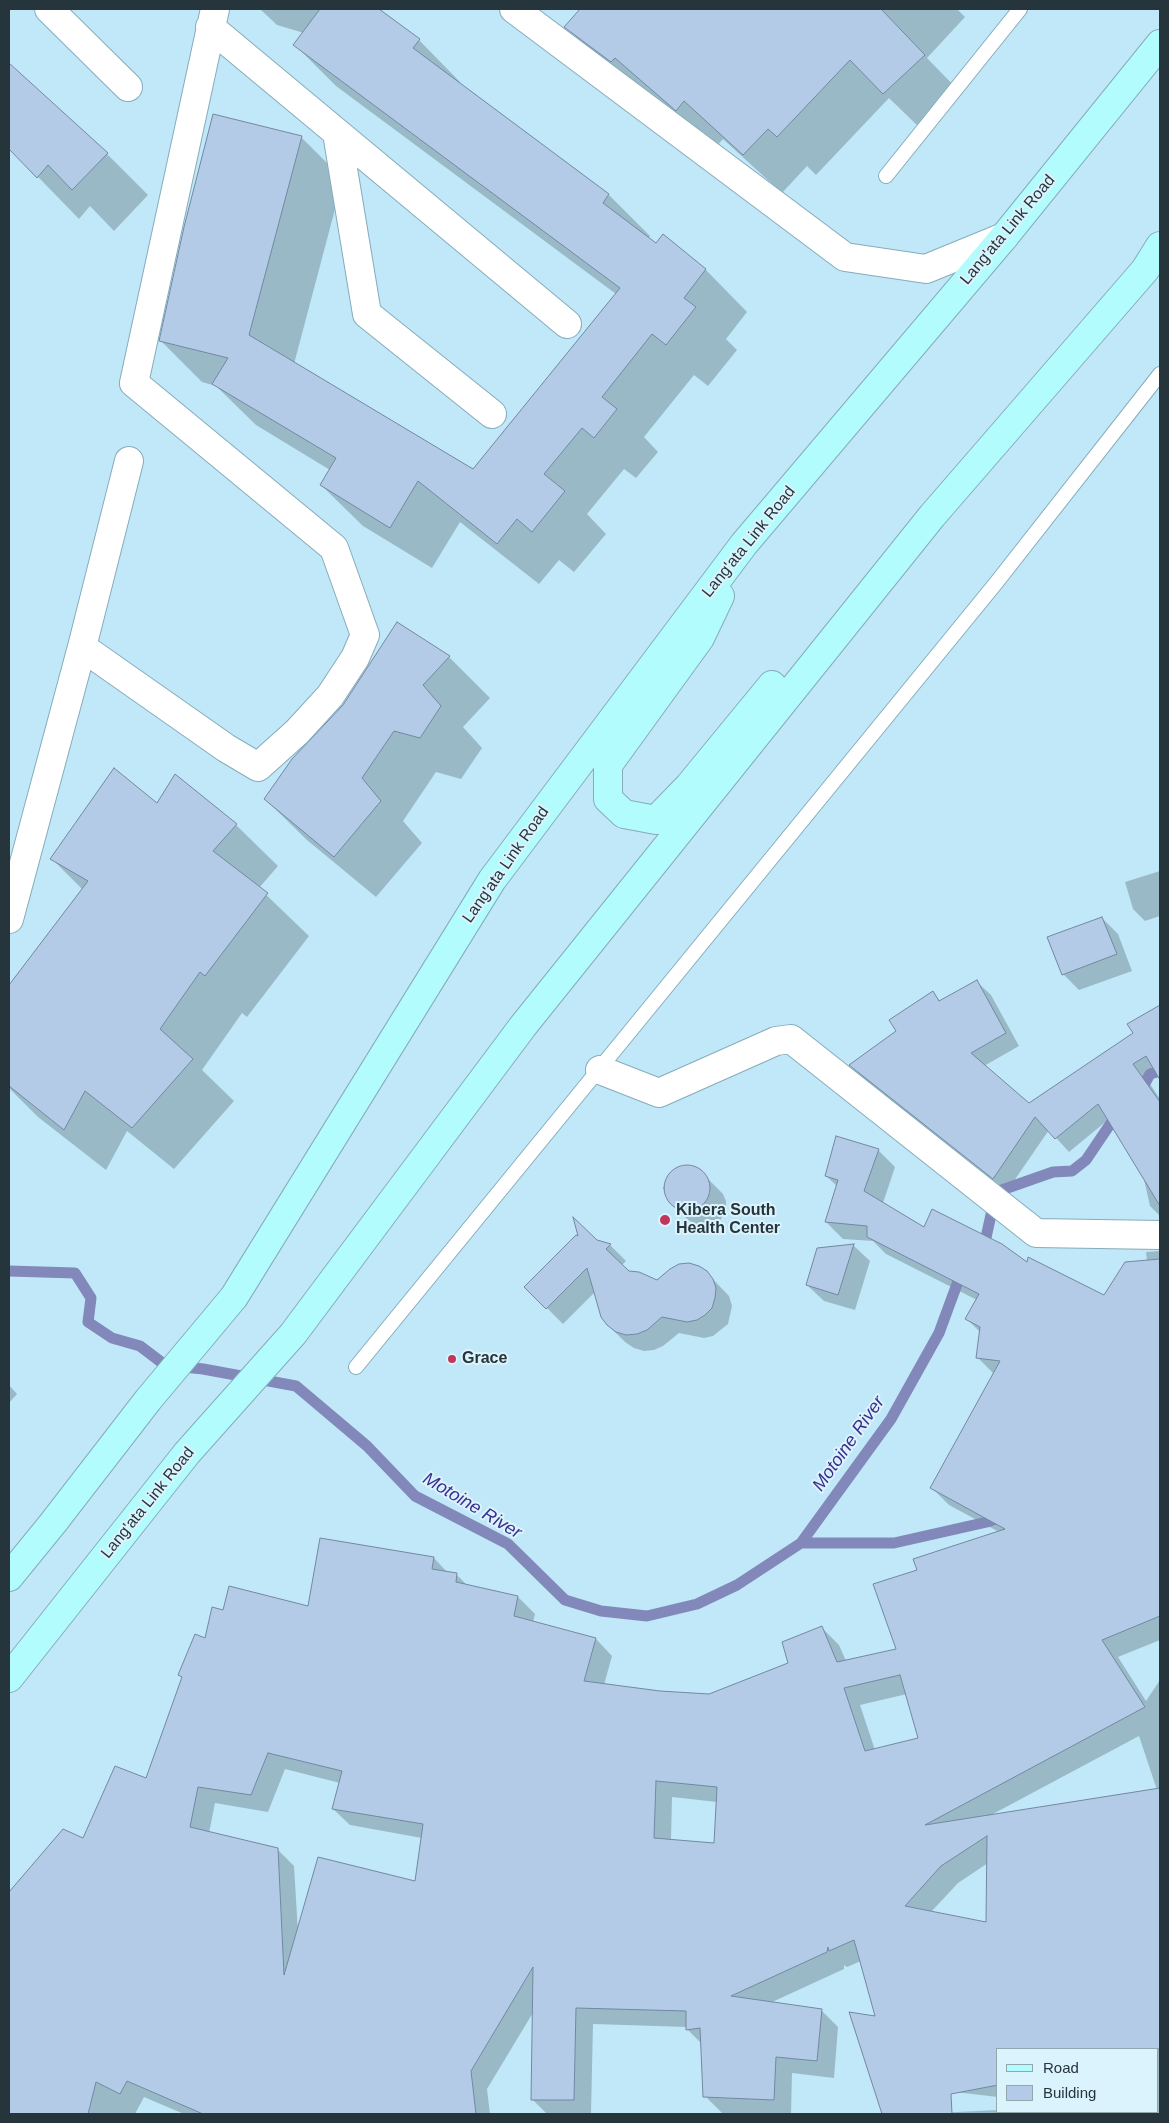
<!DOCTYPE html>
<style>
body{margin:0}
#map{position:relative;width:1169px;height:2123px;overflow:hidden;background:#c1e8f8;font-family:Helvetica,sans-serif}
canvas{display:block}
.frame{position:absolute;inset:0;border:10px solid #26353b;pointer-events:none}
.legend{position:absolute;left:996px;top:2048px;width:162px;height:65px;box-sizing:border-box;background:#dbf3fc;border:1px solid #93a7af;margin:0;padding:6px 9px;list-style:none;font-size:15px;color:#26353b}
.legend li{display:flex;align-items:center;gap:10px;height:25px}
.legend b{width:25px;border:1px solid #93a7af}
</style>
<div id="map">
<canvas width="1169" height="2123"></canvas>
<div class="frame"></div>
<ul class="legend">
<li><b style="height:6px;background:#b3fcfd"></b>Road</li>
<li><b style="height:14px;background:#b4cbe7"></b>Building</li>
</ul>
</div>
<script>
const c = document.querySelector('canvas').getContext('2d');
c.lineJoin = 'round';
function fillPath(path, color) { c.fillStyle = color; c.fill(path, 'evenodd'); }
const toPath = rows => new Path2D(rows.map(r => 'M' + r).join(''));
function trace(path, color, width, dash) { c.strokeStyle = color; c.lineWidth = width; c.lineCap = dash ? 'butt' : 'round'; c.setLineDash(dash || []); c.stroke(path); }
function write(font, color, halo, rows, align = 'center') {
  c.font = font + ' Helvetica,sans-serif'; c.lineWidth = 4; c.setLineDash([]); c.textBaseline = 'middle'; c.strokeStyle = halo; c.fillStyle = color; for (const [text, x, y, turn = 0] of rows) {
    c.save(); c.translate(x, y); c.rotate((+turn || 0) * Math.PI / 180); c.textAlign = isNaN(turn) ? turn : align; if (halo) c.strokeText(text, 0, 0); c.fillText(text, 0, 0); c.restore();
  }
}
const shadow = toPath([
 [260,9,376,9,419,40,460,82,459,83,609,195,650,236,648,239,656,245,663,236,706,270,747,312,726,339,737,350,708,386,694,375,644,437,658,452,636,478,624,469,587,514,606,534,574,572,559,560,539,584,460,522,432,568,363,526,321,485,330,470,256,425,216,386,202,382,160,340,301,137,343,179,294,364,473,471,616,294,336,86,295,45,304,33,277,25],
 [582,9,957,9,965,17,927,58,962,94,923,131,889,98,816,175,807,166,782,193,723,139,715,148,654,96,650,100,604,65,566,27],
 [9,65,107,154,148,195,114,231,90,206,79,219,9,147],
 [449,657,490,698,463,727,482,748,461,779,436,772,403,821,422,843,376,897,307,840,265,799],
 [175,776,236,825,278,866,259,888,309,936,247,1017,242,1013,202,1070,234,1101,174,1169,127,1131,106,1170,38,1117,9,1088,9,1048,12,1040,9,1037,9,986,83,890,51,858,157,805],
 [1160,871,1160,916,1145,921,1133,909,1125,882],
 [1102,918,1118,934,1132,971,1079,990,1063,974],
 [977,982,991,995,1019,1046,984,1066,1029,1104,1134,1034,1129,1025,1160,1006,1160,1069,1146,1078,1160,1099,1160,1216,1150,1206,1143,1175,1109,1119,1069,1152,1049,1130,1007,1191,864,1078,850,1065,897,1031,933,993,941,1002],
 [878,1150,895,1167,883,1203,924,1228,1028,1265,1105,1296,1147,1261,1146,1252,1160,1251,1160,1640,1118,1657,1146,1701,1160,1680,1160,2114,916,2114,998,2110,1158,2112,1158,2049,998,2049,998,2097,885,2084,877,2018,861,1961,847,1967,844,1965,844,1969,770,2003,821,2010,838,2027,834,2078,792,2073,791,2114,722,2113,705,2096,702,2044,687,2029,687,2027,593,2024,591,2114,547,2114,532,2099,534,2011,487,2089,490,2114,184,2114,144,2097,135,2114,9,2114,9,1894,28,1870,83,1839,147,1780,183,1678,180,1675,224,1611,309,1608,434,1558,448,1573,456,1574,468,1586,518,1597,535,1614,533,1622,596,1639,612,1656,604,1685,659,1692,710,1696,790,1663,822,1628,839,1645,846,1661,898,1650,918,1570,999,1532,949,1505,932,1488,994,1374,978,1358,981,1333,967,1319,977,1300,886,1254,873,1241,843,1239,826,1222,837,1186,826,1176],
 [907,1694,920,1739,875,1750,860,1705],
 [1139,1736,1157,1790,991,1815],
 [285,1769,340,1783,333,1809,350,1825,422,1838,416,1882,298,1932,294,1866,277,1849,209,1833,215,1803,268,1812],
 [672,1797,717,1802,715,1845,671,1840],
 [988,1863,987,1924,931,1912,958,1883],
 [687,1167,694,1168,701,1172,723,1194,726,1201,726,1208,720,1221,707,1227,700,1226,688,1220,671,1203,666,1190,666,1184,674,1171],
 [596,1241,610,1245,626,1261,621,1266,628,1272,657,1281,706,1272,729,1296,732,1306,728,1324,713,1336,704,1338,679,1333,663,1346,654,1350,644,1351,634,1348,625,1342,608,1325,595,1292,563,1324,526,1287],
 [853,1245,870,1261,855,1310,824,1301,807,1285],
 [9,1385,17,1394,9,1403]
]);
const stream = toPath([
 [1139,1094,1150,1074,1160,1071],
 [980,1248,985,1242,996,1192,1053,1172,1072,1171,1086,1160,1115,1117,1120,1114],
 [9,1271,75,1273,91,1298,88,1322,112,1338,140,1346,165,1365,203,1369,296,1386,367,1446,415,1496,508,1544,565,1600,601,1611,647,1616,697,1604,737,1585,801,1543,891,1419,939,1333,960,1276,965,1270],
 [801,1543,894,1543,987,1522,1004,1516]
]);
const building = toPath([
 [320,9,379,9,420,39,413,48,609,194,603,203,656,243,663,234,706,269,684,298,696,307,666,345,652,334,602,397,617,409,594,438,582,428,544,474,565,491,532,532,517,519,497,544,418,481,390,528,320,485,336,458,212,384,228,358,159,341,184,227,213,114,302,136,249,335,473,469,620,288,293,45,320,9],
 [580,9,881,9,925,55,883,94,850,60,777,137,768,129,743,155,684,101,676,111,615,58,611,62,564,27,580,9],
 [9,63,108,153,72,190,48,165,37,178,9,149,9,63],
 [397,622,450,656,423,685,441,706,420,738,394,731,362,778,381,801,334,857,264,799,292,759,343,705,397,622],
 [114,768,157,803,175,774,237,824,213,851,268,893,205,976,200,972,160,1029,193,1059,132,1128,85,1091,64,1130,9,1086,9,985,88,881,50,859,114,768],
 [1102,917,1117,954,1062,975,1047,937,1102,917],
 [977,980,1006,1033,971,1053,1029,1103,1133,1033,1127,1024,1160,1005,1160,1080,1146,1056,1133,1064,1160,1102,1160,1206,1098,1104,1055,1139,1035,1117,993,1179,849,1065,896,1031,889,1020,933,991,939,1001,977,980],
 [836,1136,879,1149,864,1191,924,1227,932,1209,1002,1244,1027,1262,1028,1257,1104,1295,1125,1262,1160,1259,1160,1616,1102,1640,1145,1707,925,1825,1160,1788,1160,2049,998,2049,998,2085,951,2094,952,2114,882,2114,849,2012,875,2016,854,1940,829,1951,828,1947,827,1952,731,1996,822,2009,817,2061,776,2057,774,2100,703,2097,700,2028,686,2030,686,2011,576,2008,574,2100,531,2100,533,1967,471,2071,476,2114,203,2114,127,2081,120,2094,96,2082,88,2114,9,2114,9,1892,63,1829,83,1838,115,1766,146,1778,182,1677,178,1675,195,1634,205,1638,212,1607,223,1610,229,1586,308,1606,320,1538,434,1557,432,1569,457,1573,456,1582,518,1596,514,1616,596,1638,584,1681,660,1691,709,1694,788,1663,782,1642,822,1626,837,1662,896,1649,873,1584,917,1570,913,1559,1005,1529,930,1488,1000,1361,976,1358,980,1327,965,1319,979,1294,867,1237,867,1226,825,1222,838,1180,825,1176,836,1136],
 [900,1675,918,1738,865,1751,844,1688,900,1675],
 [268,1753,342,1771,332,1809,423,1824,415,1881,318,1857,284,1975,278,1848,190,1827,198,1787,251,1795,268,1753],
 [656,1781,717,1787,714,1843,654,1838,656,1781],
 [987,1836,986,1922,905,1906,941,1866,987,1836],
 '664 1188a23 23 0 1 1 46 0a23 23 0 1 1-46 0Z',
 [573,1217,597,1240,611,1244,606,1249,629,1271,639,1272,657,1280,670,1269,679,1264,689,1263,699,1266,707,1271,713,1279,716,1288,715,1298,712,1308,705,1315,697,1320,687,1322,662,1317,647,1330,637,1334,626,1335,616,1332,607,1325,601,1317,587,1268,546,1309,524,1287,576,1235,578,1236,573,1217],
 [854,1244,838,1295,806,1285,817,1248,854,1244]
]);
const service = toPath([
 [886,176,1020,9],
 [356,1367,996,583,1160,374]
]);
const minor = toPath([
 [49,9,128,87],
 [514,9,845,257,926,269,1004,237],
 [210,27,567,324],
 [337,133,367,314,492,414],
 [129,461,82,647,226,748,258,767,297,732,330,696,355,658,365,635,334,548,134,383,215,9],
 [9,919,82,647],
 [600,1070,659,1093,776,1041,791,1039,1036,1233,1160,1235]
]);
const secondary = toPath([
 [720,596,700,638,608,765,608,799,624,814,656,820,689,786,772,685],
 [9,1577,53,1523,148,1400,234,1297,492,880,744,544,1004,237,1160,44],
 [9,1678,187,1453,293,1334,523,1026,932,516,1145,270,1160,246]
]);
const markers = [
 [665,1220,6,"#c4355d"],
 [452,1359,5,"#c4355d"]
];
const streetNames = [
 ["Lang'ata Link Road",1008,230,-50],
 ["Lang'ata Link Road",749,542,-51],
 ["Lang'ata Link Road",506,865,-55],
 ["Lang'ata Link Road",148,1503,-51]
];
const poiNames = [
 ["Kibera South",676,1211],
 ["Health Center",676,1229],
 ["Grace",462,1359]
];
const waterNames = [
 ["Motoine River",849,1444,-55],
 ["Motoine River",472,1506,31]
];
fillPath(shadow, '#0003');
trace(stream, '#8288ba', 11);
fillPath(building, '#b4cbe7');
trace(building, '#7287a1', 1);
trace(service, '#86acbb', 16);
trace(minor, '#86acbb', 30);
trace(secondary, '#86acbb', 30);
trace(service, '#fff', 14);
trace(minor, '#fff', 28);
trace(secondary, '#b3fcfd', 28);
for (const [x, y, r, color] of markers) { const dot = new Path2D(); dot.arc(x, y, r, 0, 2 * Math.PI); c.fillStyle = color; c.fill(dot); trace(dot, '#dbf3fc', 2); }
write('16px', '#26353b', '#dbf3fc', streetNames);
write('bold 16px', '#26353b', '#dbf3fc', poiNames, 'left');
write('italic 18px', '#3b2e90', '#dbf3fc', waterNames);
</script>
